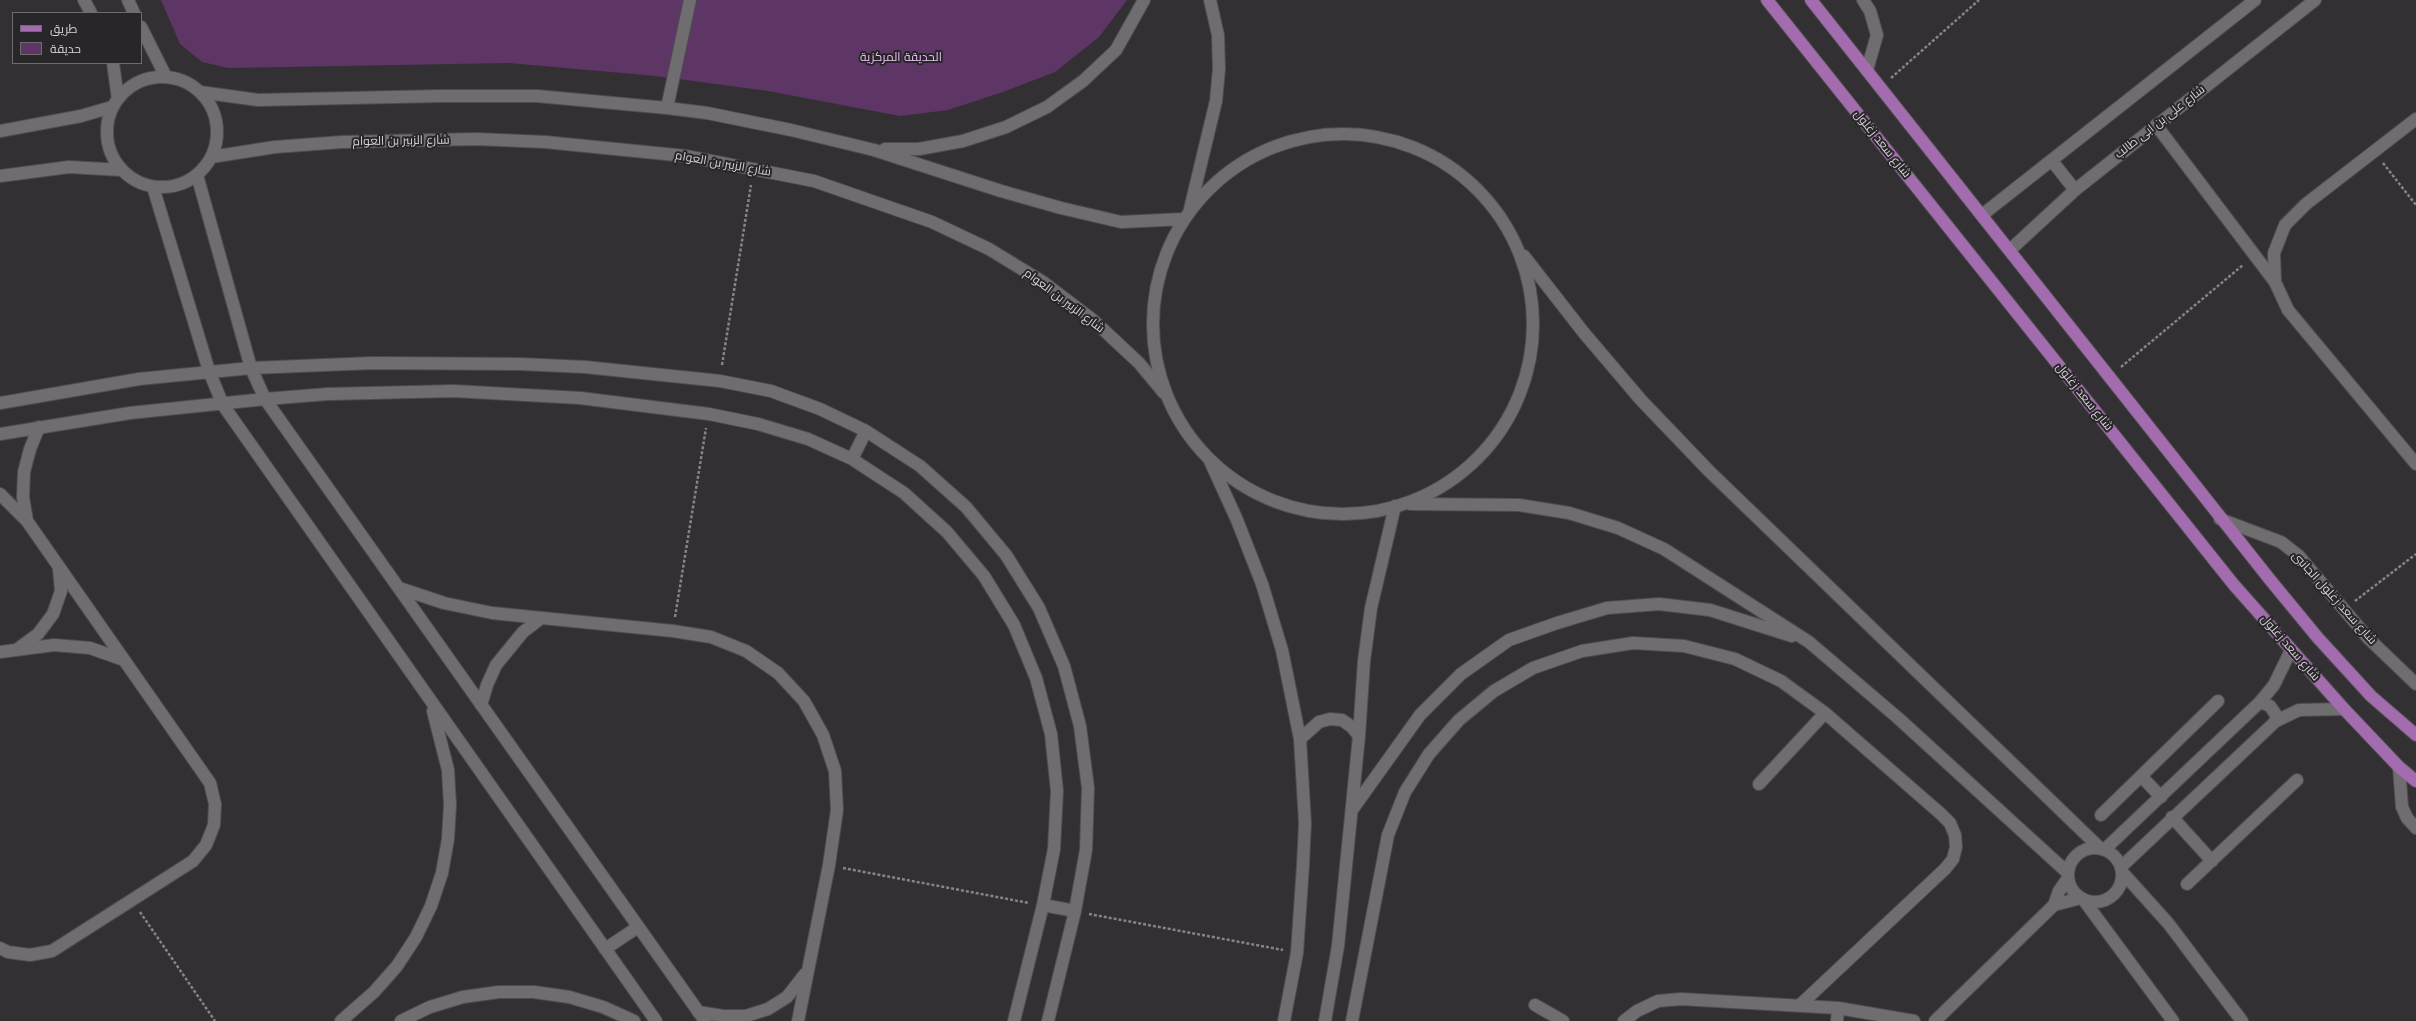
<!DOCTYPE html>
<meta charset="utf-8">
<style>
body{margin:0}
#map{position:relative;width:2416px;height:1021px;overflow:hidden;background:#333033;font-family:Arial,Cairo,sans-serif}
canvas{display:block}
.legend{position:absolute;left:12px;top:12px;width:130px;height:52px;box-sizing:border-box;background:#292629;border:1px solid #6e6c6f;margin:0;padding:5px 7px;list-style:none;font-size:12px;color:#d6d5d7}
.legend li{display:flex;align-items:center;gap:8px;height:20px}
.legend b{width:20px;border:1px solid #6e6c6f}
</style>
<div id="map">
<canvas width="2416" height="1021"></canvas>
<ul class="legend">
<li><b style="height:5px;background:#a26cae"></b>طريق</li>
<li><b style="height:11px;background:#5d3666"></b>حديقة</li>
</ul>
</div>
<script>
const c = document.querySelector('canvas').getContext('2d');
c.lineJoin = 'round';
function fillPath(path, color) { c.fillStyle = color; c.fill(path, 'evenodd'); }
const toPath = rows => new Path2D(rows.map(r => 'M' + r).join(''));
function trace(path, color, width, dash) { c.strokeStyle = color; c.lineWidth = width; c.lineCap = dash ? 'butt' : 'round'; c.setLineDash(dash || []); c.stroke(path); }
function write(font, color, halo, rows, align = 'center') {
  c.font = font + ' Arial,Cairo,sans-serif'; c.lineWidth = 4; c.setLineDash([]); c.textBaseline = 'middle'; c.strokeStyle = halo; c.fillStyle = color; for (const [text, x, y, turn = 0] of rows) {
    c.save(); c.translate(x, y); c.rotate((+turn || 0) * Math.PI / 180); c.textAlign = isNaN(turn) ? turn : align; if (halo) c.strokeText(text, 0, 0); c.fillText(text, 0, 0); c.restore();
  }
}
const green = toPath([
 [161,0,1127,0,1099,37,1055,72,1003,92,948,110,900,116,768,91,656,76,509,63,228,68,202,62,180,44]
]);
const path = toPath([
 [1891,78,1979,0],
 [2383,163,2416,205],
 [722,365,751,185],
 [2121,367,2243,265],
 [2355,601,2416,554],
 [675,617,706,428],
 [843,868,1029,903],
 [140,912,215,1021],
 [1089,914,1283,950]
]);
const minor = toPath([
 [84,0,91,13],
 [128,0,134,13],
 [1863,0,1870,11,1877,35,1867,70],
 [141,27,166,77],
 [113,63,118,99],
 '107 132a55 55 0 1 1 110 0a55 55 0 1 1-110 0Z',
 [200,92,258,100,439,96,537,96,667,108,707,113,791,130,874,150,1001,191,1061,208,1121,222,1184,219],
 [667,108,690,0],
 [2416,119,2306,204,2285,225,2274,253,2275,282,2288,310,2416,464],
 [2156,125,2275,282],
 [0,131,81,116,112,107],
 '1153 324a190 190 0 1 1 380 0a190 190 0 1 1-380 0Z',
 [885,149,919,149,963,141,1006,127,1047,107,1083,81,1116,50,1144,0],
 [211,157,275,147,342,142,477,139,545,142,686,156,814,181,932,222,989,249,1043,282,1093,320,1139,363,1164,393],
 [2052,161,2075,190],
 [197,175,251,368,265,399,705,1021],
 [0,176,69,167,122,170],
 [153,187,209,371,223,405,656,1021],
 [1190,209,1216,101,1219,69,1218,35,1210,0],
 [1982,215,2255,0],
 [2010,250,2075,190,2315,0],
 [1524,256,1584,333,1641,400,1709,471,2101,849],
 [0,403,139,379,251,368,373,363,520,364,585,367,720,381,771,391,820,409,866,431,920,466,966,507,1006,555,1039,608,1064,666,1080,726,1088,788,1086,850,1075,911,1048,1021],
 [0,434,130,413,265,399,328,394,454,391,580,398,709,414,758,424,808,439,852,459,904,493,947,532,984,576,1014,625,1036,678,1051,734,1057,791,1054,849,1043,905,1014,1021],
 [852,459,866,431],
 [1210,461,1237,520,1262,584,1282,650,1300,739,1305,823,1303,865,1297,953,1284,1021],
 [0,494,27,521,210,783,215,804,214,825,206,845,193,861,52,951,30,955,8,952,0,948],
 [1410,504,1519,505,1569,513,1618,528,1664,549,1809,642,1898,718,2068,873],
 [2220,519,2281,542,2299,556,2368,638,2416,684],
 [27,521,23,497,24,472,30,449,39,427],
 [399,588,444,603,492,613,673,631,711,637,746,651,778,673,804,701,823,735,835,771,837,810,829,865,798,1021],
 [19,648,38,634,53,614,61,591,59,569],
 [0,652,54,645,90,648,124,660],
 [2260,702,2270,706,2276,715,2276,721],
 [481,705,487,685,496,665,523,632,540,619],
 [1300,739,1319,722,1330,719,1342,720,1352,727,1359,736],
 [2399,767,2402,807,2407,818,2416,828],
 [2142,777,2161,797],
 [1759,784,1825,713],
 [1352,810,1420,715,1461,674,1509,640,1557,623,1607,608,1659,604,1710,610,1792,636],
 [2101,815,2218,701],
 [2172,817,2212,861],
 '2068 875a27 27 0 1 1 54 0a27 27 0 1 1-54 0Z',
 [2104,850,2260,702,2274,685,2291,650],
 [2121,867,2276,721,2299,710,2344,709],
 [2122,872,2168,923,2242,1021],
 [2187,884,2297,780],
 [2083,899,2173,1021],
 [1043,905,1075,911],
 [2054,905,2081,898],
 [605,949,638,927],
 [1535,1005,1563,1021],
 [698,1012,723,1016,746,1016,768,1009,787,997,805,974],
 [341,1021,374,992,397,966,416,937,431,906,442,873,448,839,450,805,448,770,433,711],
 [401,1021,430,1007,463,997,499,992,534,992,569,997,603,1007,634,1021],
 [1325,1021,1338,946,1359,736,1364,661,1371,608,1395,506],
 [1352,1021,1388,835,1405,792,1429,754,1459,720,1494,691,1533,668,1582,651,1633,643,1684,646,1735,659,1781,681,1825,713,1941,814,1950,823,1955,835,1956,847,1953,859,1945,869,1800,1005],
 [1624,1021,1637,1011,1658,1001,1681,999,1838,1008,1914,1021],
 [1837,1021,1838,1008],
 [1935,1021,2054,905,2059,891,2068,878]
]);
const major = toPath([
 [1767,0,2234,585,2344,709,2399,767,2416,781],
 [1811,0,2271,581,2318,638,2371,696,2416,735]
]);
const parkNames = [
 ["الحديقة المركزية",901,58]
];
const streetNames = [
 ["شارع على بن ابى طالب",2160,122,-38],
 ["شارع الزبير بن العوام",401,141,-1],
 ["شارع سعد زغلول",1882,144,51],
 ["شارع الزبير بن العوام",723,164,10],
 ["شارع الزبير بن العوام",1064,301,37],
 ["شارع سعد زغلول",2084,397,51],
 ["شارع سعد زغلول الجانبى",2334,598,48],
 ["شارع سعد زغلول",2290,648,49]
];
fillPath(green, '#5d3666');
trace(minor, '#4f4d50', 14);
trace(major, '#4f4d50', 14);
trace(path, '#868486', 2.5, [3, 2]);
trace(minor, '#706d71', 12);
trace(major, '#a26cae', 12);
write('12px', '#eebef9', '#292629', parkNames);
write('12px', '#d6d5d7', '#292629', streetNames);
</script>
